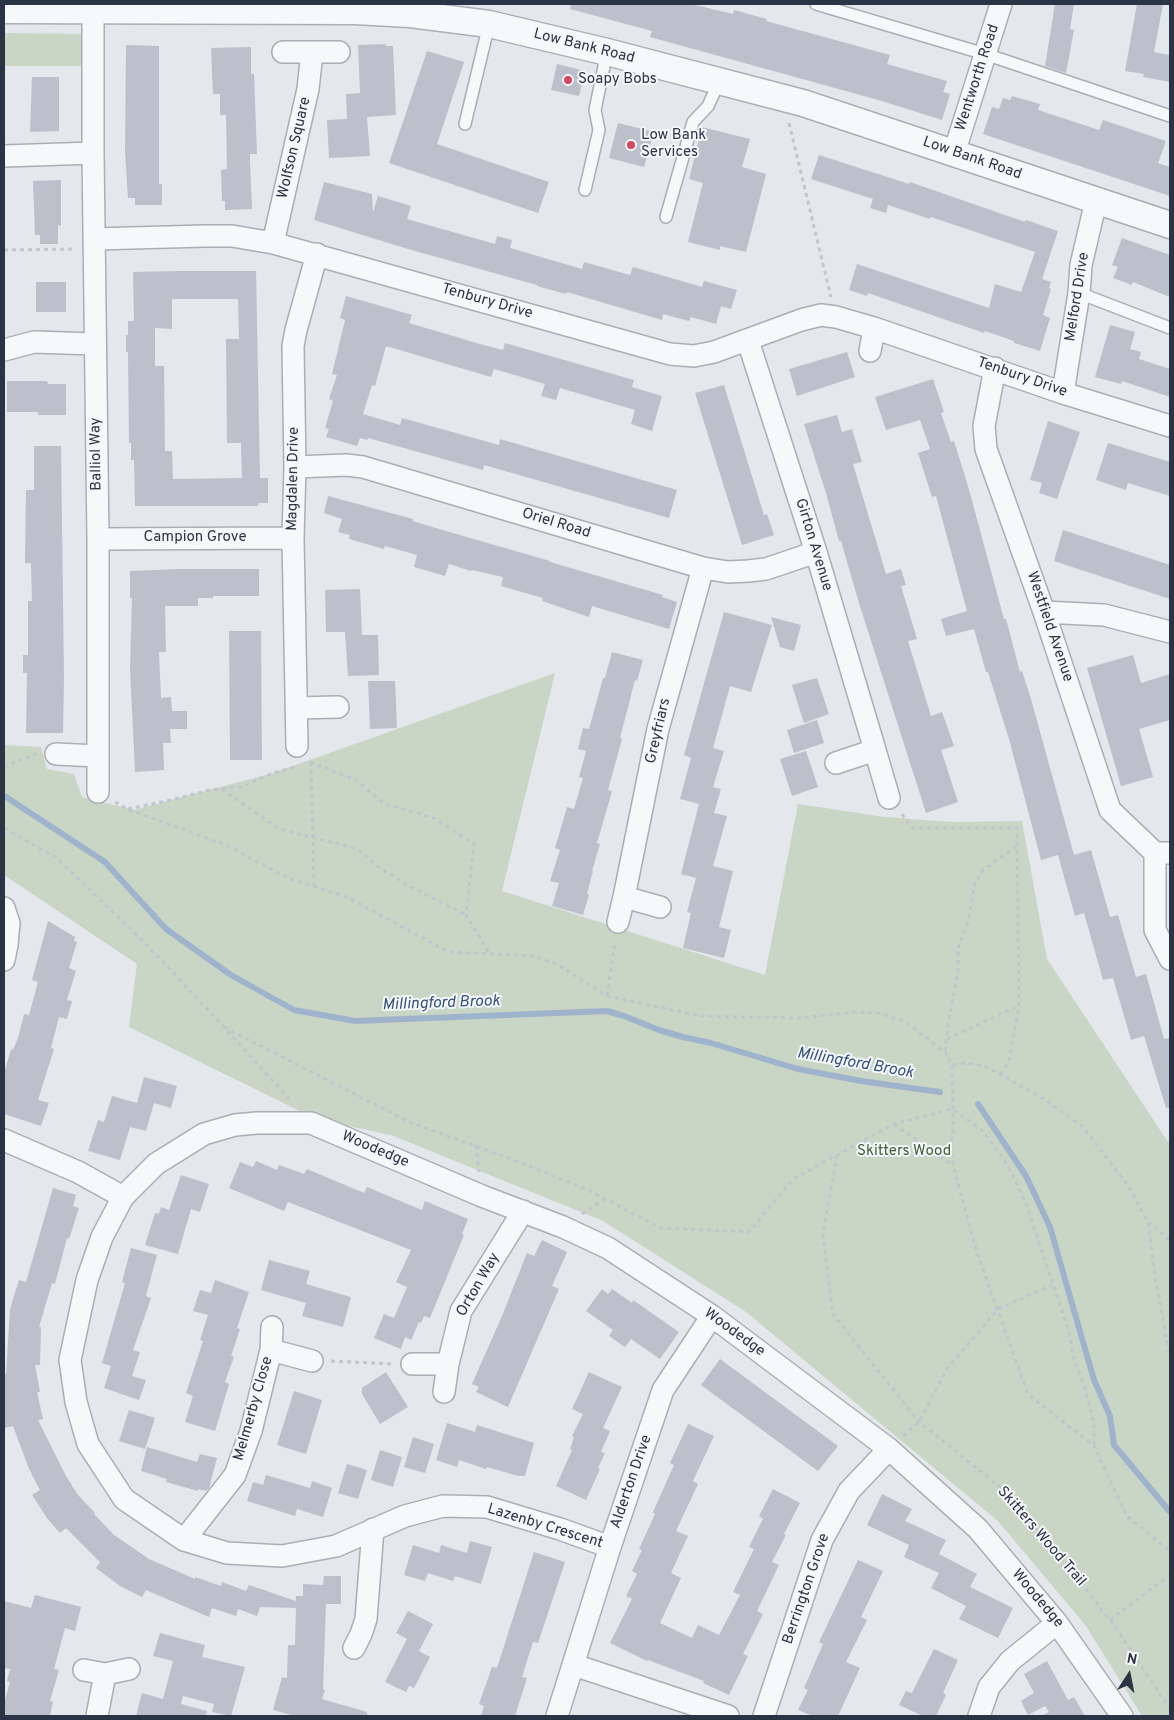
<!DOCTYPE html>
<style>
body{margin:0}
#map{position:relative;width:1174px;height:1720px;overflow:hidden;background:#e4e7ec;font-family:Overpass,sans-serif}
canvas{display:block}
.frame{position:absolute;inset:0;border:5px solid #2b3445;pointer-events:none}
.north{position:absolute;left:1104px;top:1650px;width:50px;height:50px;-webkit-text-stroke:4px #f4f6f9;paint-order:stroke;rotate:11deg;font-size:14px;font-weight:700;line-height:20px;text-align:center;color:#2b3445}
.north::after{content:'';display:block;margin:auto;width:18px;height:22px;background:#2b3445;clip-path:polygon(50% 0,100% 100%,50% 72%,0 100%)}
</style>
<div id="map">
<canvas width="1174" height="1720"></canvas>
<div class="frame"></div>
<div class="north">N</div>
</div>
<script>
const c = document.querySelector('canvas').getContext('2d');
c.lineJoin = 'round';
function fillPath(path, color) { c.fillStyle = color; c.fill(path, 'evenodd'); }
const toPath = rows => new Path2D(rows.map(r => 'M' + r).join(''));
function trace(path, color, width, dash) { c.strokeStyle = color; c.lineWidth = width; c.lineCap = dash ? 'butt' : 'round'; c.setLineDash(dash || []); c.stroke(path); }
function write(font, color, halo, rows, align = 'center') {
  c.font = font + ' Overpass,sans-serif'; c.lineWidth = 4; c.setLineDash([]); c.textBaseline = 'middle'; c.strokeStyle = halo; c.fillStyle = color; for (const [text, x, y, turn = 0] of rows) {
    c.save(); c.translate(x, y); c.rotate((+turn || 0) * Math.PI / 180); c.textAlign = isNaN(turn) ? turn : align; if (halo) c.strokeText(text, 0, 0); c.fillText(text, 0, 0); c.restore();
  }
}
const green = toPath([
 [4,33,94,34,94,66,4,66],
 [555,673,502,891,765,975,798,804,885,817,954,822,1022,821,1047,959,1170,1145,1170,1716,1142,1716,1086,1626,998,1521,746,1312,603,1221,391,1135,316,1119,129,1027,137,964,4,875,4,745,41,747,47,769,74,774,82,797,134,810,273,773]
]);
const stream = toPath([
 [6,797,105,862,166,929,231,975,294,1010,355,1021,607,1011,624,1016,659,1030,683,1037,711,1043,798,1069,861,1081,940,1092],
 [978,1104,1026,1176,1050,1227,1094,1380,1110,1416,1114,1445,1170,1512]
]);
const building = toPath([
 [571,4,691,4,733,14,734,10,767,19,766,21,890,55,887,64,947,81,943,92,950,94,942,120,882,101,650,37,652,31,570,9],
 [1055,4,1074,4,1070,29,1074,30,1066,73,1045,66],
 [1137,4,1163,4,1154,52,1170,55,1170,82,1143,77,1144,74,1125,71],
 [386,44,386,46,393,46,396,115,367,117,370,156,329,158,327,120,347,119,346,94,360,93,358,45],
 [126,45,159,46,159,184,162,184,162,205,135,205,135,198,128,198,125,152],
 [251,47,251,74,254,74,257,154,250,154,250,161,247,162,250,162,252,209,225,210,225,201,222,201,221,170,227,169,226,115,220,115,220,94,213,94,211,48],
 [427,51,464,62,437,144,549,182,538,213,389,163],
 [557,64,585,71,579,96,551,90],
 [32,77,59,77,59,131,30,132],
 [1012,96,1040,104,1038,110,1099,130,1103,120,1166,141,1158,163,1170,167,1170,196,983,134,992,107,999,109,1003,98,1010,100],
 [618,123,654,132,644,167,609,158],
 [702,127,750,139,742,167,766,174,746,252,720,246,720,250,688,242,703,183,689,179],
 [819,155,909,184,910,182,1025,222,1026,220,1058,231,1042,279,1051,282,1049,288,1051,289,1043,315,1050,318,1040,351,1014,343,1014,341,985,331,984,333,868,293,867,296,849,290,857,264,989,308,995,284,1021,292,1035,252,931,217,930,219,888,205,886,213,870,208,873,199,811,179],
 [61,180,61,226,58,225,58,244,40,244,40,235,35,235,33,181],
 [324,182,372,194,373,212,378,196,411,206,407,219,495,244,497,236,512,240,510,248,582,269,584,262,630,275,633,267,702,287,704,281,737,290,731,309,721,306,716,324,691,317,689,321,663,314,662,320,567,292,566,294,537,286,537,285,408,249,314,220],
 [1122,238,1170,255,1170,297,1133,282,1132,285,1113,278,1118,267,1112,265],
 [178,271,256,271,260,478,268,478,268,503,258,503,258,506,135,506,134,460,131,460,131,443,129,443,128,352,126,352,126,335,128,335,128,321,134,321,133,272],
 [172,299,238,299,239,339,226,339,227,443,241,443,242,478,173,479,172,451,165,451,164,366,155,366,155,328,172,329],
 [36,282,66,282,66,312,36,312],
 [346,296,412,315,409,323,480,344,503,350,505,343,634,380,632,387,662,396,652,431,631,424,635,410,560,388,556,400,541,396,545,384,494,369,491,377,386,346,375,386,372,385,363,414,400,425,402,418,499,445,500,439,677,490,669,518,484,465,483,470,368,438,367,440,360,438,357,446,326,437,329,429,325,428,333,401,329,399,337,375,332,374,345,320,340,318],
 [1110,325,1135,332,1130,349,1141,352,1139,359,1170,369,1170,397,1122,381,1121,384,1095,377],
 [847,352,855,377,797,396,789,369],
 [933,379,944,412,941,413,951,442,954,441,968,486,1004,619,1006,619,1020,672,1022,671,1031,699,1074,855,1091,850,1110,917,1118,915,1136,977,1146,974,1164,1039,1170,1038,1170,1108,1166,1108,1144,1036,1131,1040,1113,978,1103,980,1084,913,1075,916,1058,855,1041,860,1009,739,988,672,986,672,974,629,946,636,941,619,967,611,936,496,932,497,918,453,930,449,920,420,886,430,875,397],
 [7,381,47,381,48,384,66,384,66,415,38,415,38,412,7,412],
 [724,385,764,515,767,514,774,535,742,545,695,393],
 [837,415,842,432,852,429,862,462,853,464,886,574,901,569,906,585,901,586,917,639,908,641,931,716,942,712,954,746,941,750,958,802,926,813,859,603,841,541,839,541,826,493,804,424],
 [1048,421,1080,432,1057,499,1039,493,1042,483,1030,480],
 [1108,443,1170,462,1170,496,1128,483,1126,490,1096,480],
 [34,446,61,446,64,679,63,733,26,733,27,673,23,673,23,655,28,655,28,601,32,601,31,563,25,563,26,490,34,490],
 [328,496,413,519,413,521,439,529,550,561,550,562,663,595,662,597,677,602,669,629,592,606,589,617,542,601,543,598,501,586,503,577,472,570,471,571,449,564,445,576,414,567,417,555,385,546,384,549,349,539,350,535,338,532,342,519,324,513],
 [1063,530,1170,565,1170,599,1054,561],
 [179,569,259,569,259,596,213,596,213,598,198,598,198,606,165,606,166,652,159,652,161,698,171,697,172,711,187,711,187,729,170,729,171,743,163,743,164,770,135,772,130,669,132,598,130,598,130,571],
 [360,589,362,635,378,635,379,675,348,676,345,632,326,632,325,590],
 [724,612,772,625,751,692,730,686,713,748,724,751,713,787,721,789,714,813,727,816,713,866,733,871,719,927,731,930,724,958,683,948,691,913,687,912,696,878,681,874,699,804,680,799,691,758,684,755],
 [771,617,801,625,794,651,780,647],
 [229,631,261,631,262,760,230,760],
 [612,652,643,660,637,681,635,680,620,738,622,739,608,790,612,791,597,843,600,844,592,871,593,871,587,894,589,895,583,915,552,906,559,883,550,881,560,850,555,848,567,807,574,809,583,778,579,777,586,751,578,749,583,728,589,729,603,678,605,678],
 [1133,655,1141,683,1170,674,1170,720,1139,729,1153,777,1121,786,1087,668],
 [817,678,829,714,804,723,792,685],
 [368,681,395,681,397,728,370,729],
 [817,720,824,743,794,753,787,730],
 [806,751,818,787,792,796,780,759],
 [48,921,75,937,74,941,77,942,69,968,76,971,67,1000,72,1001,67,1019,59,1017,51,1048,54,1049,38,1100,49,1103,41,1126,4,1114,4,1074,11,1049,13,1050,18,1038,24,1014,29,1015,38,982,32,980],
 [144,1077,177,1086,171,1108,154,1103,146,1131,130,1127,120,1160,88,1151,98,1120,104,1122,112,1096,137,1103],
 [256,1161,277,1170,279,1165,304,1174,307,1169,364,1193,367,1187,422,1210,425,1201,468,1219,462,1234,464,1235,430,1318,424,1316,421,1323,419,1322,411,1340,405,1337,401,1349,374,1338,384,1314,394,1318,407,1287,396,1282,411,1250,288,1202,284,1211,229,1188,240,1162,253,1167],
 [181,1175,209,1184,200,1212,191,1209,178,1254,145,1245,155,1213,159,1214,161,1207,169,1210],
 [53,1188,76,1195,73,1206,79,1208,69,1239,67,1238,55,1284,52,1283,39,1327,41,1327,40,1365,35,1365,40,1392,37,1392,43,1419,38,1420,66,1476,78,1495,95,1513,94,1514,114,1535,149,1559,195,1579,195,1577,221,1586,222,1582,246,1591,249,1585,296,1601,296,1596,303,1596,303,1584,323,1585,324,1576,341,1576,341,1604,326,1604,323,1689,325,1690,322,1699,367,1712,367,1716,295,1716,273,1710,282,1677,287,1678,288,1645,295,1645,296,1608,260,1607,257,1616,238,1609,236,1616,212,1608,209,1617,146,1590,142,1597,120,1586,96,1568,100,1562,66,1528,60,1533,47,1518,32,1495,40,1490,29,1469,13,1426,4,1428,4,1375,6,1374,10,1309,19,1280,26,1282],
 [542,1240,567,1252,552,1286,559,1289,508,1407,476,1392,479,1387,472,1384,502,1316,527,1253,534,1256],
 [131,1248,157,1255,146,1296,151,1298,133,1350,140,1352,132,1376,146,1380,139,1400,104,1388,111,1366,102,1363,125,1283,122,1282],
 [269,1260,310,1271,306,1284,351,1297,343,1327,302,1316,306,1303,261,1290],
 [215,1280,249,1292,237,1328,240,1329,231,1356,234,1357,225,1382,229,1384,215,1431,185,1422,193,1396,186,1393,203,1341,200,1340,208,1315,193,1311,200,1290,211,1293],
 [602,1289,608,1294,612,1289,632,1303,633,1300,679,1332,660,1359,631,1339,625,1347,609,1336,613,1330,586,1311],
 [720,1359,838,1446,818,1471,701,1385],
 [386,1372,408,1407,380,1424,362,1394,362,1388],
 [589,1372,622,1387,603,1428,610,1431,601,1452,605,1453,598,1468,600,1469,586,1500,556,1486,572,1450,570,1449,574,1437,572,1436,583,1414,572,1409],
 [294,1391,322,1400,306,1454,277,1445],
 [129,1410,155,1418,145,1449,119,1441],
 [447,1423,475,1432,477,1425,534,1443,525,1476,518,1476,487,1467,486,1469,459,1460,457,1467,436,1460],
 [688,1424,714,1436,693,1481,698,1484,676,1531,688,1536,671,1573,681,1578,660,1623,692,1638,698,1625,719,1635,740,1595,733,1592,754,1549,749,1547,763,1519,759,1516,773,1489,800,1503,784,1534,786,1535,772,1562,779,1565,757,1611,763,1614,743,1654,748,1656,729,1695,703,1683,704,1681,648,1660,647,1661,610,1643,632,1599,626,1596,637,1574,632,1571,642,1550,639,1549,655,1514,653,1512,674,1465,670,1463],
 [413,1437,434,1444,425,1473,404,1467],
 [147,1447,197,1462,200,1454,217,1458,209,1488,206,1491,198,1489,198,1491,166,1482,167,1479,141,1471],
 [380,1450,402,1457,393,1487,371,1480],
 [347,1464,367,1470,358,1499,338,1493],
 [266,1475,310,1488,312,1481,332,1488,323,1517,297,1509,295,1516,247,1501,253,1482,263,1485],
 [882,1494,912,1509,905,1521,946,1540,939,1554,977,1574,970,1587,1013,1608,998,1638,959,1619,966,1606,931,1588,939,1573,904,1557,909,1545,867,1525],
 [470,1541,492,1547,481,1584,455,1576,453,1581,428,1573,425,1581,404,1575,413,1545,439,1553,441,1545,467,1553],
 [534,1552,565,1562,538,1643,533,1642,522,1677,527,1678,515,1716,481,1716,484,1706,479,1704,492,1667,497,1668],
 [858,1560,883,1571,861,1617,867,1620,846,1662,860,1668,838,1716,813,1716,798,1710,808,1690,804,1688,823,1644,819,1642],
 [35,1595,81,1607,75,1631,65,1628,54,1669,59,1670,50,1701,53,1702,50,1716,4,1716,4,1703,10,1682,7,1681,10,1669,4,1668,4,1601,31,1608],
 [408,1611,433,1624,419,1651,430,1657,414,1688,409,1686,406,1692,385,1682,407,1639,396,1633],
 [160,1633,205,1645,202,1657,245,1667,231,1716,212,1712,214,1704,183,1696,181,1704,207,1711,206,1716,136,1716,142,1693,163,1699,173,1661,153,1656],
 [934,1649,958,1660,943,1693,946,1695,936,1716,923,1716,899,1705,906,1691,912,1693],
 [1047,1661,1068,1700,1074,1697,1085,1716,1041,1716,1049,1712,1045,1706,1028,1715,1021,1701,1034,1693,1024,1674]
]);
const path = toPath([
 [789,123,831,297],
 [4,250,74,249],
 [311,762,314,886],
 [310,764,312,763,356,780,385,804,434,818,474,844,466,915,489,953],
 [4,767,36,754],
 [222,789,279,829,358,849,377,866,409,886,466,915],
 [115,802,127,809,226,845,290,879,347,897,449,952,534,956,557,964,607,996,700,1016,801,1018,855,1012,878,1013,904,1021,945,1052,952,1065,966,1063,985,1066,1044,1099,1083,1127,1127,1184,1148,1222,1155,1275,1170,1359],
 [128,809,171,800,209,790,241,787,273,773,296,767],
 [902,814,912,828,1017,828,1019,1006,1009,1060,1001,1075],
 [4,828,57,858,147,945,224,1027,292,1102],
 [607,996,615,942],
 [224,1027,409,1122,519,1162,588,1190,661,1228,749,1232,793,1179,894,1124,952,1109,982,1130,1007,1164,1026,1203,1069,1332,1074,1359,1084,1385,1094,1423,1094,1446],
 [947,1039,1018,1006],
 [945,1051,948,1023,958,971,958,948,968,922,975,883,983,870,1017,846],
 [952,1065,953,1125,951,1145,953,1165,978,1256,1028,1394,1094,1446,1127,1516,1170,1551],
 [894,1124,952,1165],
 [476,1145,479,1172],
 [837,1155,823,1235,833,1314,919,1422,1004,1490,1064,1561,1116,1628,1170,1709],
 [582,1214,604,1199],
 [1148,1222,1170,1240],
 [331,1361,392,1364],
 [903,1436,919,1422,946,1370,998,1309,1052,1285],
 [1110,1620,1170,1575]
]);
const service = toPath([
 [816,4,985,54,1170,116],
 [465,124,489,24],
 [585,190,599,130,595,110,607,52],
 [666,217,693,122,708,106,719,82],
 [1079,293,1170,328]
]);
const minor = toPath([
 [93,10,93,153,98,539,98,792],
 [283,52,339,52],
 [954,153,1001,4],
 [4,156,93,153],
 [94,239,205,236,232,236,273,243,670,354,694,356,714,352,801,320,821,315,836,317,874,328,870,351],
 [273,243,308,89,312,52],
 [874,328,1063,393,1170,426],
 [748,341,816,552,875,750],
 [4,350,34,342,95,344],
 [995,368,984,426,986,449,1044,612,1110,810,1155,853,1170,853],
 [1063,393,1079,293,1081,265,1096,201],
 [295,467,346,465,363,467,703,568,728,572,748,571,766,569,816,552],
 [98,539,293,538],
 [1044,612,1104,615,1170,632],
 [296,708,338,707],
 [297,746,293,538,295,467,293,346,296,330,317,254],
 [56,754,97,756],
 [836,763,875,750,889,798],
 [1155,853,1155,930,1170,959],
 [624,897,658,729,703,568],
 [4,908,9,923,7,945,4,960],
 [618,922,624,897,660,907],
 [4,1140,78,1172,123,1197],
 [271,1350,312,1361],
 [412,1364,448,1364],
 [444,1392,448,1364,461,1311,523,1211],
 [184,1540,235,1475,251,1431,271,1350,272,1327],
 [610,1547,560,1529,487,1507,443,1506,405,1516,336,1546,282,1556,227,1553,184,1540,124,1499,88,1444,76,1402,70,1360,87,1280,102,1237,123,1197,156,1164,204,1134,235,1125,257,1123,311,1123,482,1196,563,1227,608,1248,712,1316,889,1449,978,1529,1057,1623,1122,1716],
 [354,1648,361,1634,366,1619,373,1529],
 [574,1665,728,1716],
 [84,1670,105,1674,129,1669],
 [97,1716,105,1674],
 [557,1716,610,1547,663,1390,712,1316],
 [764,1716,822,1540,849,1491,889,1449],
 [979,1716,989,1687,1010,1661,1057,1623]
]);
const tertiary = toPath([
 [4,10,355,11,410,14,489,24,607,52,803,103,1170,225]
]);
const markers = [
 [568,80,5,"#d1495b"],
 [631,145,5,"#d1495b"]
];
const streetNames = [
 ["Low Bank Road",584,47,14],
 ["Wentworth Road",978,78,-72],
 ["Wolfson Square",295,148,-77],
 ["Low Bank Road",972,159,19],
 ["Melford Drive",1078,297,-81],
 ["Tenbury Drive",487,302,16],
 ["Tenbury Drive",1022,378,19],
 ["Balliol Way",97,454,-91],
 ["Magdalen Drive",294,479,-89],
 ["Oriel Road",556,524,17],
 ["Campion Grove",195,538],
 ["Girton Avenue",813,545,73],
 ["Westfield Avenue",1049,627,71],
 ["Greyfriars",659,731,-77],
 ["Woodedge",375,1150,23],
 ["Orton Way",479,1285,-60],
 ["Woodedge",734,1333,36],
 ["Melmerby Close",254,1409,-74],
 ["Alderton Drive",632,1482,-71],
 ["Lazenby Crescent",545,1527,17],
 ["Skitters Wood Trail",1041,1537,49],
 ["Berrington Grove",807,1589,-71],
 ["Woodedge",1037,1599,50]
];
const poiNames = [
 ["Soapy Bobs",578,80],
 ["Low Bank",641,136],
 ["Services",641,153]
];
const parkNames = [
 ["Skitters Wood",904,1152]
];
const waterNames = [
 ["Millingford Brook",441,1004,-2],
 ["Millingford Brook",855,1064,10]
];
fillPath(green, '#c9d6c5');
trace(stream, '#9fb4cc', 6);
fillPath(building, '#bbc0ca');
trace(service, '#a9aeb7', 14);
trace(minor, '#a9aeb7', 24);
trace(tertiary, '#a9aeb7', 29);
trace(path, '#c2c5cb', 3, [4, 4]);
trace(service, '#f7f8fa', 11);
trace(minor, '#f7f8fa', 21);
trace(tertiary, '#f7f8fa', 26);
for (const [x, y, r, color] of markers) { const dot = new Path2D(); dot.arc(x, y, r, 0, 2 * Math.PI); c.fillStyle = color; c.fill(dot); trace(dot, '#f4f6f9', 2); }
write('15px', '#2b3445', '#f4f6f9', streetNames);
write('15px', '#2b3445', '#f4f6f9', poiNames, 'left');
write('15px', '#3f6138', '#f4f6f9', parkNames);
write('italic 16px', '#34527a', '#f4f6f9', waterNames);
</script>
